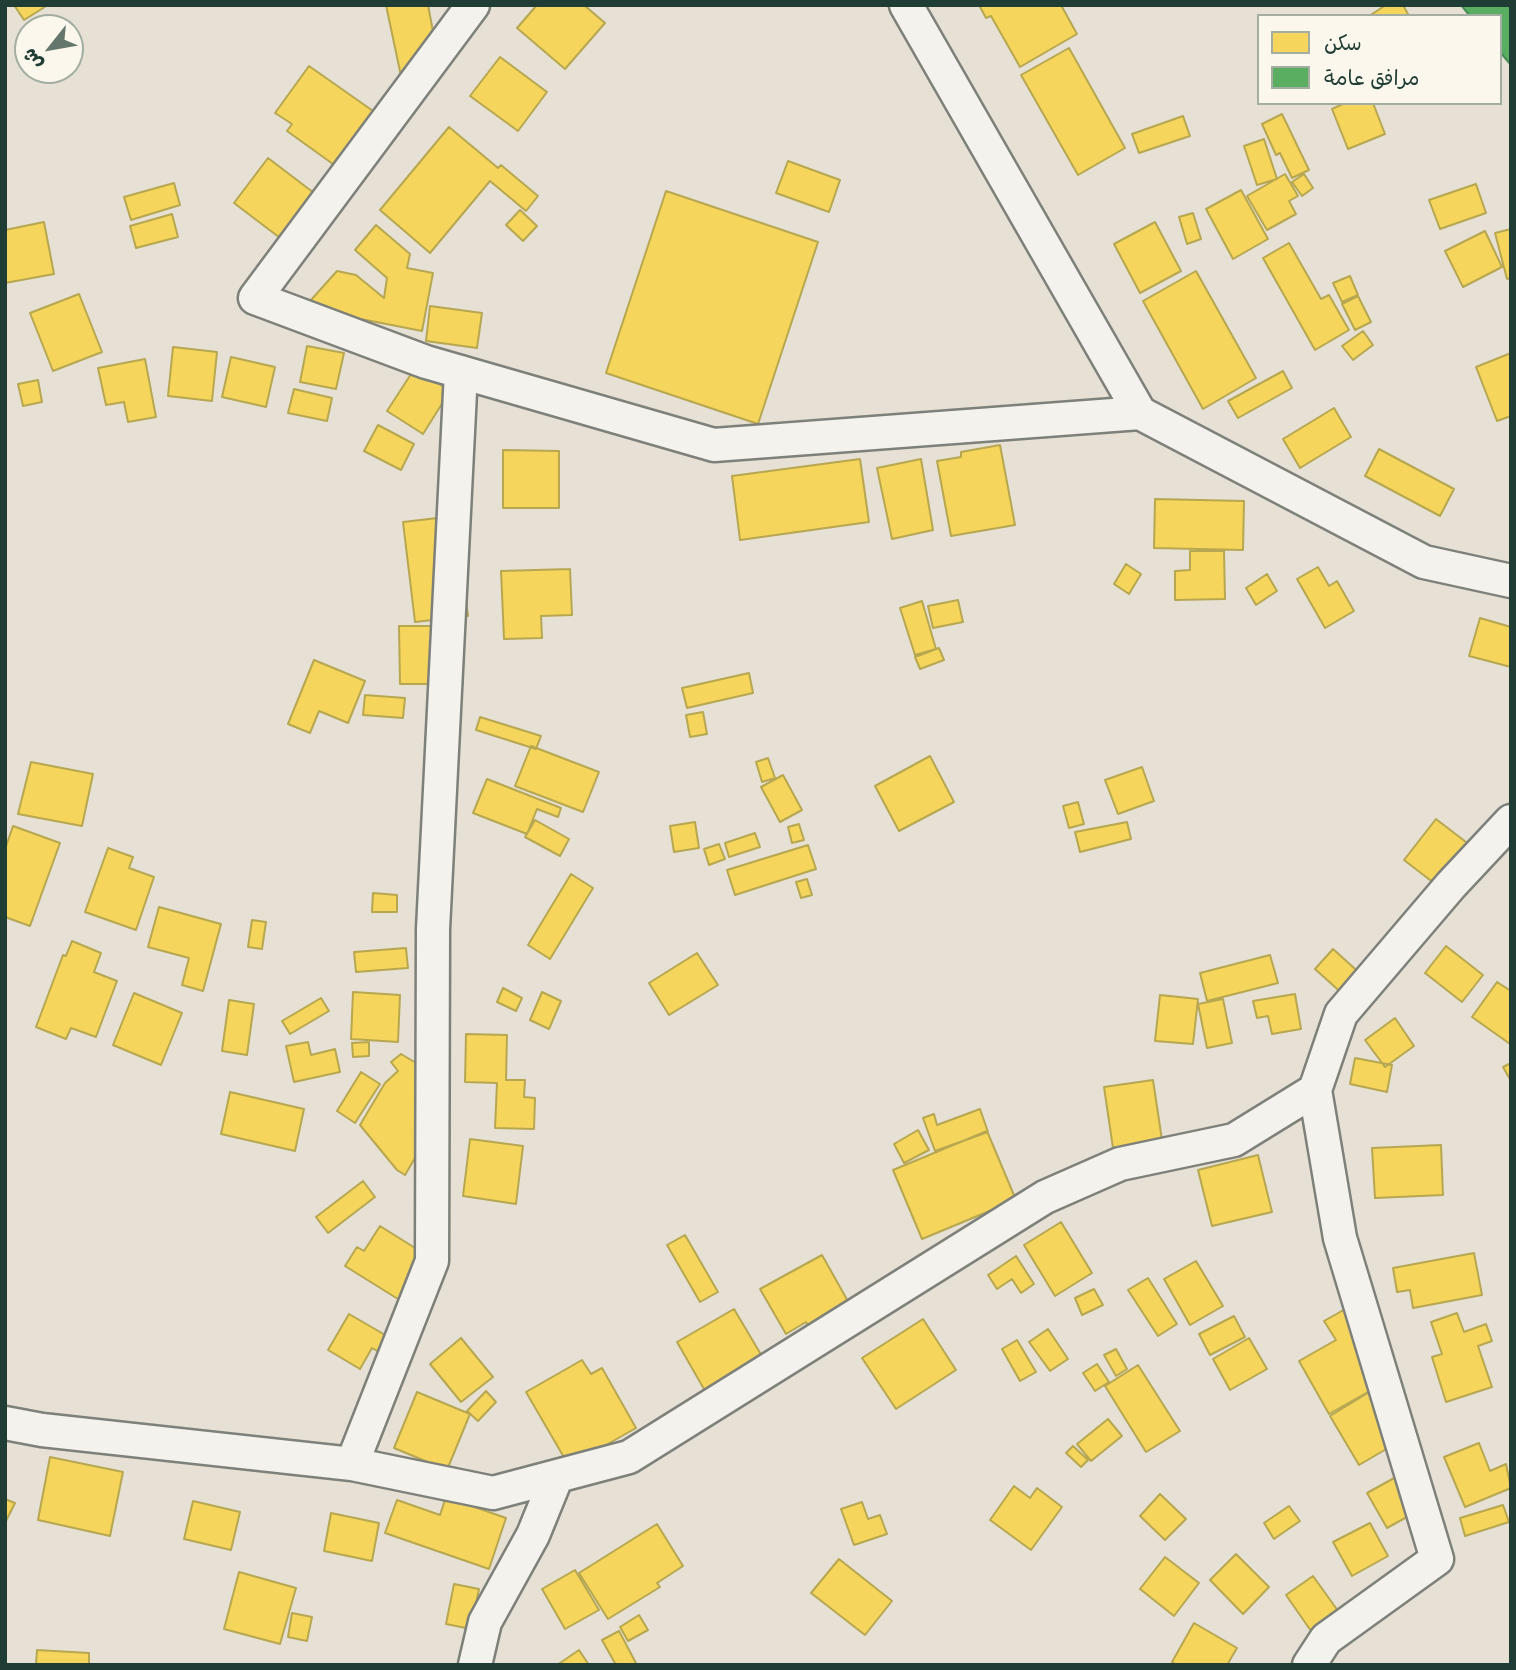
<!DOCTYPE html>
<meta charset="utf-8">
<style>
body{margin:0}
#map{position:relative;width:1516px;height:1670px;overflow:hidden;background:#e6e0d5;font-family:Sriracha,"Playpen Sans Arabic",sans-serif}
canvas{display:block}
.frame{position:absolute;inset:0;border:7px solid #1f3d34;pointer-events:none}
.legend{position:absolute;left:1257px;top:14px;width:245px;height:91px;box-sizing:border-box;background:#fbf7ec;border:2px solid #a3ada2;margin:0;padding:9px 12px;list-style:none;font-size:21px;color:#1f3d34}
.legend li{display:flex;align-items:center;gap:14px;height:35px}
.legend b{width:35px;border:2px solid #a3ada2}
.north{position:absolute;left:14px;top:14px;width:70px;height:70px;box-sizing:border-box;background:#fbf7ec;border:2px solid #a3ada2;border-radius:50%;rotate:239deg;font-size:19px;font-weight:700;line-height:28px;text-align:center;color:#1f3d34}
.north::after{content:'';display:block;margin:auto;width:24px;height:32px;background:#65766c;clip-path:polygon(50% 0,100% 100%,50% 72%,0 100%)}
</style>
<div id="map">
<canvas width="1516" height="1670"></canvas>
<div class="frame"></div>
<ul class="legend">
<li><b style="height:19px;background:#f6d55c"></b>سكن</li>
<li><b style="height:19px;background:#5aae61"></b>مرافق عامة</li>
</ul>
<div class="north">ش</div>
</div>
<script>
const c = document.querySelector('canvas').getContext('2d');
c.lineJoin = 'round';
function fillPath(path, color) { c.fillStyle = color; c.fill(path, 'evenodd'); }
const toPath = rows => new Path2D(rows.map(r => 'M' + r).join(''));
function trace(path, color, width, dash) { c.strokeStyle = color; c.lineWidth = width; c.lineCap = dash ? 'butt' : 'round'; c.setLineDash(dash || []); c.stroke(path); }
const homes = toPath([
 [14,5,48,5,24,20,14,5],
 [386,5,428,5,438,58,401,76,386,5],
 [537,5,584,5,605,23,565,69,517,28,537,5],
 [979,5,1061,5,1077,34,1020,67,991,16,986,18,979,5],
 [1386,5,1403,5,1409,16,1369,16,1386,5],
 [1069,48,1125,148,1078,175,1021,75,1069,48],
 [500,57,547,92,518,131,470,96,500,57],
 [309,66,383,118,344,172,287,131,292,124,275,113,309,66],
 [1345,103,1373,103,1385,134,1348,149,1332,109,1345,103],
 [1282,114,1309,170,1292,178,1280,153,1276,155,1262,124,1282,114],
 [1183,116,1190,136,1139,153,1132,134,1183,116],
 [449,127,498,168,501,165,538,196,526,211,490,181,430,253,380,210,449,127],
 [1264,139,1277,179,1257,185,1244,146,1264,139],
 [268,158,318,196,284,241,234,203,268,158],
 [788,161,840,180,829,212,776,193,788,161],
 [1285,174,1298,196,1289,201,1296,214,1267,230,1247,196,1285,174],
 [1304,174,1313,188,1302,196,1292,182,1304,174],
 [174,183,180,205,131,220,124,197,174,183],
 [1476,184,1486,213,1440,229,1429,200,1476,184],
 [1241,190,1268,239,1233,259,1206,209,1241,190],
 [666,191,818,242,758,424,606,373,666,191],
 [520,210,537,226,523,241,506,225,520,210],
 [1193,213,1201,239,1187,244,1179,217,1193,213],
 [172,214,178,237,136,248,130,226,172,214],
 [44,222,54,274,5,283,5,230,44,222],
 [1155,222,1181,271,1140,293,1114,244,1155,222],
 [376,225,410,254,407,268,433,273,422,331,325,312,311,300,337,271,356,275,384,298,387,278,355,250,376,225],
 [1511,229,1511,278,1507,279,1495,233,1511,229],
 [1485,231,1502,267,1463,287,1445,251,1485,231],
 [1289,243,1321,299,1329,295,1349,330,1315,350,1263,258,1289,243],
 [1196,271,1256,378,1203,409,1143,301,1196,271],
 [1350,276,1358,295,1342,302,1333,283,1350,276],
 [79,294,102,352,53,371,30,313,79,294],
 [1358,296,1371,322,1355,330,1342,304,1358,296],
 [430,306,482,313,477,348,426,341,430,306],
 [1363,331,1373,345,1353,360,1342,346,1363,331],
 [307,346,344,353,336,389,300,382,307,346],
 [173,347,217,352,212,401,168,396,173,347],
 [1511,353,1511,416,1497,421,1476,367,1511,353],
 [231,357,275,367,266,407,222,397,231,357],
 [145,359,156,417,128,422,124,402,106,405,98,368,145,359],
 [415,368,450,391,423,434,387,411,415,368],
 [1283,371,1292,388,1238,418,1228,401,1283,371],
 [38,380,42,402,23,406,18,384,38,380],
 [294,389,332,398,327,421,288,413,294,389],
 [1334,408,1351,437,1300,468,1283,439,1334,408],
 [378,425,414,444,401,470,364,451,378,425],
 [1000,445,1015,525,951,536,937,461,961,457,961,452,1000,445],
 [1379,449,1454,489,1440,516,1365,476,1379,449],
 [503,450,559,451,559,508,503,508,503,450],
 [860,459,869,522,740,540,732,476,860,459],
 [921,459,933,530,892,539,877,468,921,459],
 [1155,499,1244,501,1243,550,1154,548,1155,499],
 [455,516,468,616,415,622,403,522,455,516],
 [1190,551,1224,551,1225,599,1175,600,1175,571,1190,570,1190,551],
 [1126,564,1141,574,1129,594,1114,584,1126,564],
 [1318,567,1329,586,1337,581,1354,611,1325,628,1297,579,1318,567],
 [570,569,572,615,541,616,542,638,504,639,501,571,570,569],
 [1267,574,1277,591,1256,605,1246,588,1267,574],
 [958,600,963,622,933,628,928,606,958,600],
 [922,601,936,649,915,655,900,608,922,601],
 [1480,618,1511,627,1511,667,1469,656,1480,618],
 [399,626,463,626,463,684,400,684,399,626],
 [939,648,944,660,920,669,915,657,939,648],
 [314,660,365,681,348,723,319,711,310,733,288,724,314,660],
 [749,673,753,693,687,708,682,688,749,673],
 [365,695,405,698,403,718,363,715,365,695],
 [703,712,707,734,690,737,686,715,703,712],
 [480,717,541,736,536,749,476,730,480,717],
 [531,746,599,772,583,812,515,786,531,746],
 [930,756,954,802,899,831,875,786,930,756],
 [768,758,775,778,762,782,756,762,768,758],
 [31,762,93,774,82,826,18,814,31,762],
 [1142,767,1154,801,1118,814,1105,780,1142,767],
 [783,775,802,810,780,822,761,787,783,775],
 [487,779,561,808,558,817,537,809,527,834,473,813,487,779],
 [1078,802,1084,824,1069,828,1063,806,1078,802],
 [1436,819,1488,859,1456,900,1404,860,1436,819],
 [535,820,569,839,560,856,525,837,535,820],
 [695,822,699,848,674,852,670,826,695,822],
 [1127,822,1131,839,1080,852,1075,832,1127,822],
 [799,824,804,840,792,843,788,827,799,824],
 [13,826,60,843,30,926,5,917,5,849,13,826],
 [755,833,760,847,729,857,725,843,755,833],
 [719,844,725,859,709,865,704,849,719,844],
 [808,845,816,869,735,895,727,870,808,845],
 [108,848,133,857,129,868,154,877,136,930,85,912,108,848],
 [571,874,593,888,550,959,528,945,571,874],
 [807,879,812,895,801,898,796,882,807,879],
 [373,893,397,895,397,912,372,912,373,893],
 [159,907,221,924,203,991,182,985,189,958,148,947,159,907],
 [252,920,266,922,262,949,248,947,252,920],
 [72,941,101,953,94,972,117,981,96,1037,71,1028,66,1039,36,1027,63,955,66,956,72,941],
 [1446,946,1483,975,1462,1002,1425,973,1446,946],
 [406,948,408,968,356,972,354,952,406,948],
 [1333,949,1374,986,1356,1006,1315,969,1333,949],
 [697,953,718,985,669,1015,649,983,697,953],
 [1270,955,1278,983,1207,1001,1200,973,1270,955],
 [1497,982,1511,991,1510,1044,1472,1017,1497,982],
 [503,988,522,998,516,1011,497,1002,503,988],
 [353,992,400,995,398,1042,351,1039,353,992],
 [542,992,561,1001,549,1029,530,1020,542,992],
 [134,993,182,1013,161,1065,113,1045,134,993],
 [1295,994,1301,1029,1272,1034,1268,1016,1257,1018,1253,1001,1295,994],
 [1160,995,1198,999,1193,1044,1155,1041,1160,995],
 [321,998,329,1011,290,1034,282,1021,321,998],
 [1223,999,1232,1043,1207,1048,1198,1004,1223,999],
 [229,1000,254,1004,247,1055,222,1051,229,1000],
 [1395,1018,1414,1046,1385,1067,1365,1040,1395,1018],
 [466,1034,507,1035,506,1080,525,1080,524,1097,535,1098,534,1129,495,1128,497,1083,465,1082,466,1034],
 [308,1042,311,1055,335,1049,340,1072,294,1082,286,1046,308,1042],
 [369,1042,369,1056,353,1057,352,1043,369,1042],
 [401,1054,438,1076,442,1112,405,1175,397,1170,360,1125,385,1083,398,1071,391,1062,401,1054],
 [1355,1058,1392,1065,1387,1092,1350,1084,1355,1058],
 [1511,1063,1511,1081,1503,1067,1511,1063],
 [361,1072,380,1084,355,1123,337,1111,361,1072],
 [1153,1080,1162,1140,1113,1148,1104,1087,1153,1080],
 [230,1092,304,1109,295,1151,221,1134,230,1092],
 [980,1109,988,1132,935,1151,923,1118,934,1114,937,1125,980,1109],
 [918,1130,929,1150,904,1163,894,1144,918,1130],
 [987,1131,1016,1200,922,1239,893,1170,987,1131],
 [470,1139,523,1146,516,1204,463,1196,470,1139],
 [1441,1145,1443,1195,1375,1198,1372,1148,1441,1145],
 [1258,1155,1272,1212,1212,1226,1198,1170,1258,1155],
 [363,1181,375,1197,328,1233,316,1217,363,1181],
 [1061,1222,1092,1273,1055,1296,1024,1245,1061,1222],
 [380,1226,439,1263,422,1314,345,1266,357,1247,364,1251,380,1226],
 [685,1235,718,1292,700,1302,667,1245,685,1235],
 [1474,1253,1482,1295,1413,1308,1410,1290,1397,1292,1393,1268,1474,1253],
 [822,1255,854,1312,813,1335,806,1322,786,1334,760,1289,822,1255],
 [1016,1256,1034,1284,1021,1293,1012,1279,997,1289,988,1275,1016,1256],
 [1196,1261,1223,1306,1190,1325,1164,1279,1196,1261],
 [1148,1278,1177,1324,1158,1336,1128,1290,1148,1278],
 [1094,1289,1103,1305,1082,1315,1075,1298,1094,1289],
 [1356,1303,1375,1388,1329,1414,1299,1361,1336,1340,1324,1321,1356,1303],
 [734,1309,766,1363,708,1396,677,1342,734,1309],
 [1457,1313,1464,1332,1486,1324,1492,1341,1478,1346,1492,1387,1446,1402,1432,1357,1442,1354,1431,1322,1457,1313],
 [349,1314,399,1343,390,1358,372,1348,360,1369,328,1350,349,1314],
 [1234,1316,1245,1337,1210,1355,1199,1334,1234,1316],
 [923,1319,956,1370,896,1409,862,1358,923,1319],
 [1048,1329,1068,1359,1050,1371,1029,1342,1048,1329],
 [461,1338,493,1377,461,1402,430,1364,461,1338],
 [1249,1338,1267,1369,1230,1390,1213,1359,1249,1338],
 [1017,1340,1036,1372,1020,1381,1002,1349,1017,1340],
 [1116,1349,1127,1369,1116,1376,1104,1355,1116,1349],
 [582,1360,591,1374,602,1368,636,1428,569,1466,526,1392,582,1360],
 [1097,1364,1109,1382,1095,1391,1083,1373,1097,1364],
 [1138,1365,1180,1431,1146,1452,1105,1386,1138,1365],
 [486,1391,496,1402,478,1421,467,1411,486,1391],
 [1371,1391,1400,1441,1359,1465,1330,1416,1371,1391],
 [417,1392,470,1414,447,1470,394,1448,417,1392],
 [1108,1419,1122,1436,1091,1461,1077,1444,1108,1419],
 [1479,1443,1490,1471,1506,1464,1511,1488,1465,1507,1444,1457,1479,1443],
 [1073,1446,1088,1460,1081,1467,1066,1453,1073,1446],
 [50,1457,123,1472,110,1536,38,1520,50,1457],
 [1405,1472,1425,1507,1387,1528,1367,1493,1405,1472],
 [1014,1486,1030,1498,1037,1488,1062,1507,1031,1550,990,1520,1014,1486],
 [1160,1494,1186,1519,1165,1540,1140,1516,1160,1494],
 [446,1497,506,1518,489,1569,385,1533,397,1500,440,1515,446,1497],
 [5,1499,15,1503,5,1523,5,1499],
 [193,1501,240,1512,231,1550,184,1539,193,1501],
 [862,1502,868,1519,880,1515,887,1534,854,1545,841,1509,862,1502],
 [1503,1505,1509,1522,1465,1536,1460,1518,1503,1505],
 [1289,1506,1300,1521,1274,1539,1264,1523,1289,1506],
 [331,1513,379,1523,372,1561,324,1551,331,1513],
 [1370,1523,1388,1556,1352,1576,1333,1542,1370,1523],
 [657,1524,683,1566,657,1583,660,1587,608,1619,579,1573,657,1524],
 [1236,1554,1269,1587,1243,1614,1210,1580,1236,1554],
 [1165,1557,1199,1583,1174,1616,1140,1589,1165,1557],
 [839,1559,892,1601,865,1635,811,1593,839,1559],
 [575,1570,599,1610,565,1629,542,1589,575,1570],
 [239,1572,296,1588,280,1644,224,1629,239,1572],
 [1313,1576,1346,1622,1318,1641,1286,1595,1313,1576],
 [454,1584,479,1589,471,1629,446,1624,454,1584],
 [292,1613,312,1617,307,1641,288,1637,292,1613],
 [639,1615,648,1630,628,1641,620,1627,639,1615],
 [1194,1623,1237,1648,1227,1665,1177,1665,1172,1662,1194,1623],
 [619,1631,637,1665,616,1665,602,1640,619,1631],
 [37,1650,89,1653,89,1665,36,1665,37,1650],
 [579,1650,589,1665,557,1665,579,1650]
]);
const public = toPath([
 [1461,5,1511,5,1511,65,1500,52,1500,16,1470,16,1461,5]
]);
const street = toPath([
 [473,5,255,298,426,362,714,445,1140,413,1424,562,1511,581],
 [906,5,1140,413],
 [5,1423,42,1430,352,1464,493,1493,629,1457,1045,1197,1120,1164,1234,1140,1315,1090,1341,1014,1451,885,1511,821],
 [352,1464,432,1261,433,929,461,372],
 [475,1665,485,1622,533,1535,557,1476],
 [1309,1665,1326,1639,1437,1559,1340,1238,1315,1090]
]);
fillPath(homes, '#f6d55c');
trace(homes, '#b6a750', 2);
fillPath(public, '#5aae61');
trace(public, '#488c54', 2);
trace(street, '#7e817a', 37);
trace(street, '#f4f2ed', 32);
</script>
